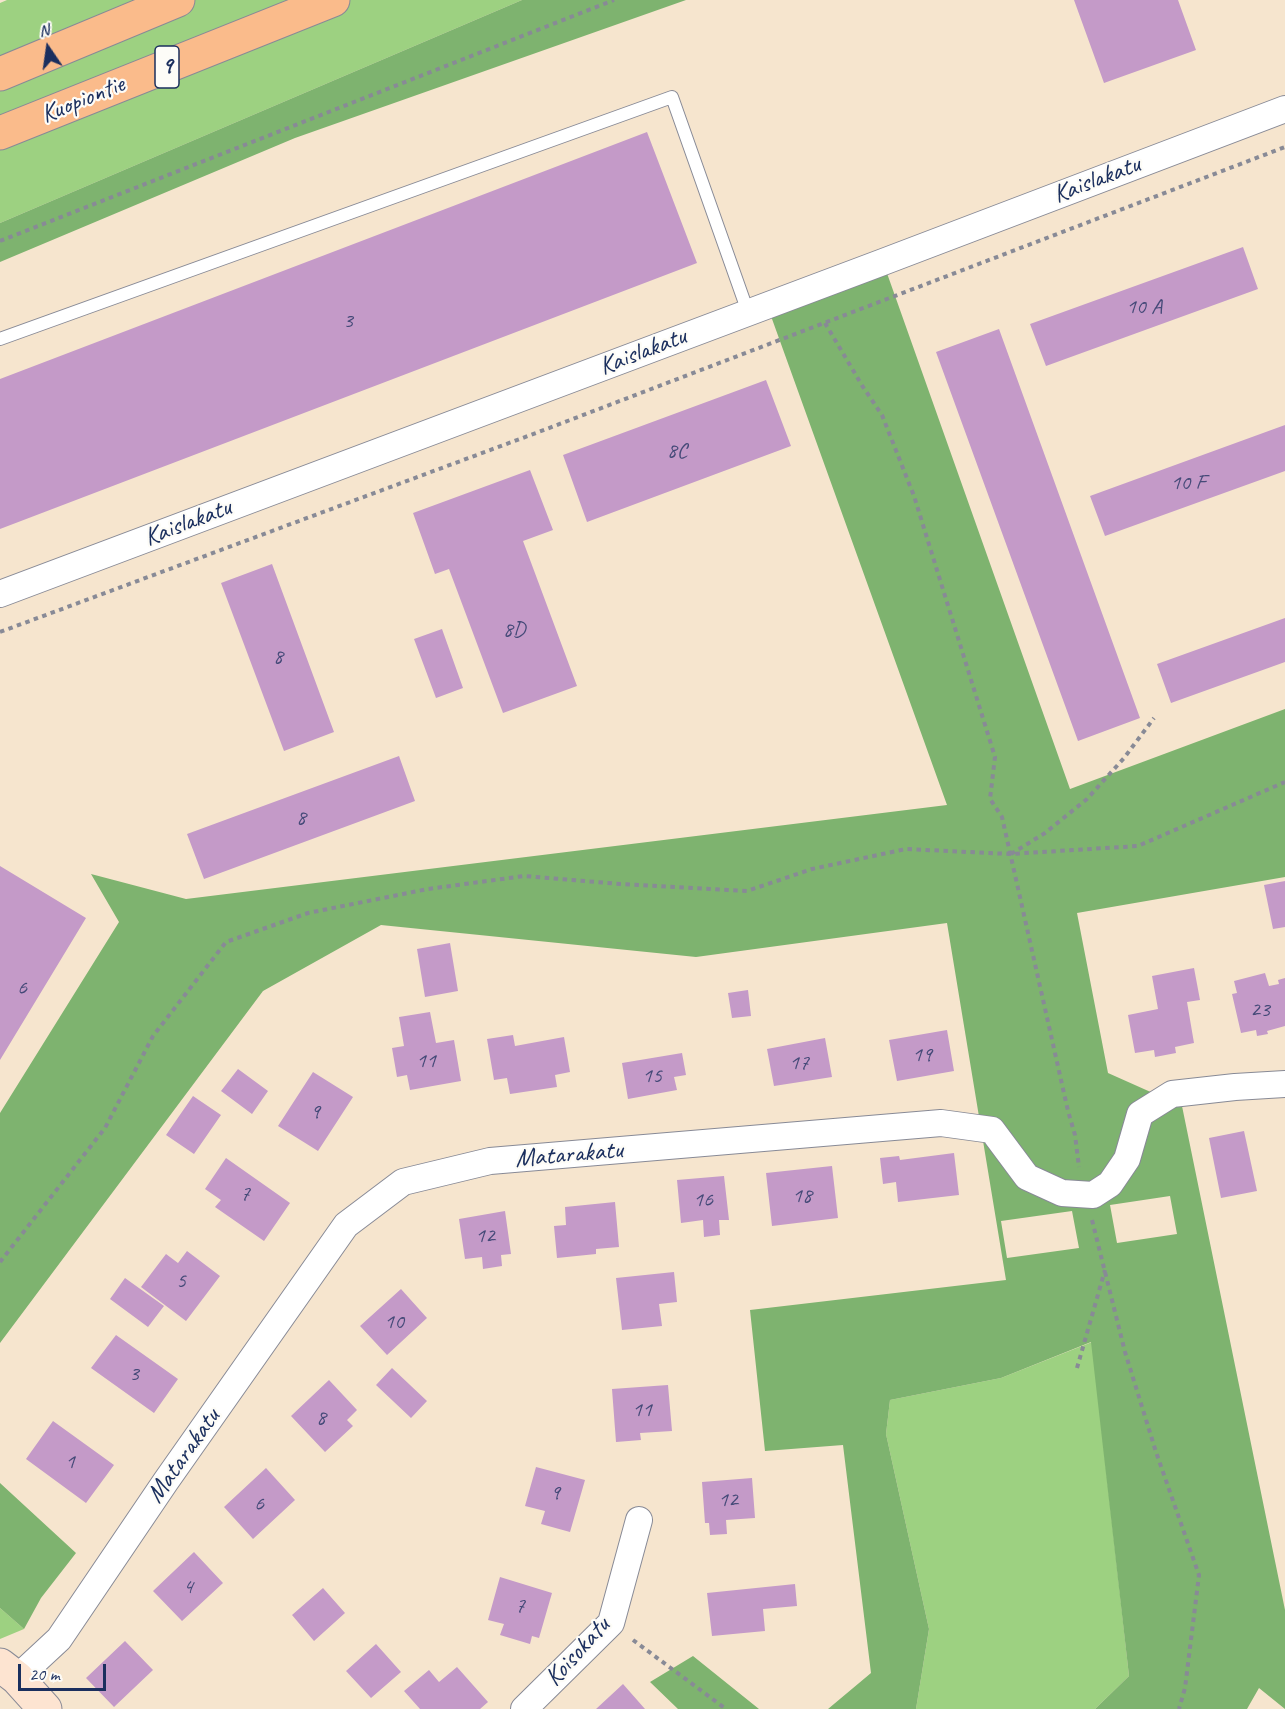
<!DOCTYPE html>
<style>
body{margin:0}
#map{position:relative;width:1285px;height:1709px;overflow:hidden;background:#f6e5ce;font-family:Caveat,sans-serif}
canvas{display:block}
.north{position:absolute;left:18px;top:18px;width:60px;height:60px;-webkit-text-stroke:4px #fdfcf7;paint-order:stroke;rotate:347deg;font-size:16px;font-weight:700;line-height:24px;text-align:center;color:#1b2f5e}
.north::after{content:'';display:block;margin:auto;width:21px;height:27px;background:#1b2f5e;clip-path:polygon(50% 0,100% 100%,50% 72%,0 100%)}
.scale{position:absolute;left:18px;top:1664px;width:88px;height:27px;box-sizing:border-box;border:3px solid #1b2f5e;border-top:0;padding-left:8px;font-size:18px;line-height:21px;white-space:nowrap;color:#1b2f5e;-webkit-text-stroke:4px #fdfcf7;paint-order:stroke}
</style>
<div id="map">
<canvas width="1285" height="1709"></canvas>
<div class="north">N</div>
<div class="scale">20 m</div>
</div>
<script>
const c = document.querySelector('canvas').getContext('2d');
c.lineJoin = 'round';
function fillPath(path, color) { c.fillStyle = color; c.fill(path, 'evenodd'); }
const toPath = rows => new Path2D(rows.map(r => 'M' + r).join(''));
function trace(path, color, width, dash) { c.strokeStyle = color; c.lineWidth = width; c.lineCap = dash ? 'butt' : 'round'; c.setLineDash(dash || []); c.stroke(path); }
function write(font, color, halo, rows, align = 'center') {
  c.font = font + ' Caveat,sans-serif'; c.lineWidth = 4.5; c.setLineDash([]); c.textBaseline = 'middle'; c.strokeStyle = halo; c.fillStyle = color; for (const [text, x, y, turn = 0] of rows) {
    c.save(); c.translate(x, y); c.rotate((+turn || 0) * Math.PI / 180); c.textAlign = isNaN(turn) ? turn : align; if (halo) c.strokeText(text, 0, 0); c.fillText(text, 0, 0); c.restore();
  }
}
const green = toPath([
 [7,0,522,0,0,223,0,3],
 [1092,1342,1129,1676,1095,1709,916,1709,929,1629,886,1434,890,1400,1001,1378],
 [0,1608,24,1629,0,1639]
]);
const forest = toPath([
 [522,0,686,0,295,138,0,262,0,223],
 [883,262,1070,789,1285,709,1285,877,1077,913,1108,1073,1182,1106,1285,1610,1285,1709,1259,1688,1247,1709,1095,1709,1129,1676,1091,1342,1001,1378,890,1400,886,1434,929,1629,916,1709,828,1709,871,1673,843,1445,765,1451,750,1310,1006,1280,947,923,696,957,381,925,263,991,0,1343,0,1113,119,922,91,874,186,899,947,805,767,305],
 [1170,1196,1177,1234,1117,1243,1110,1205],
 [1072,1211,1079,1248,1007,1258,1001,1221],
 [0,1483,76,1553,41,1598,24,1629,0,1608],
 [693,1656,759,1709,678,1709,650,1682]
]);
const building = toPath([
 [1074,0,1178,0,1196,50,1104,83],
 [647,132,697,263,0,529,0,379],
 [1243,247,1258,289,1046,366,1030,324],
 [999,329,1140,718,1078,741,936,352],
 [766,380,791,446,587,522,563,455],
 [1285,425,1285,471,1105,536,1090,496],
 [530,470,553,530,523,541,577,686,503,713,449,569,435,574,413,513],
 [272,564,334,732,284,751,221,583],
 [1285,618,1285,662,1171,703,1157,664],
 [442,629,463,688,436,698,414,639],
 [399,756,415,801,204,879,187,834],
 [0,866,86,918,0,1060],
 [1285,881,1285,927,1273,929,1264,885],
 [450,943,458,991,425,997,417,949],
 [1194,968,1200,1000,1187,1002,1194,1043,1175,1047,1176,1053,1155,1057,1154,1050,1135,1053,1128,1015,1158,1009,1152,976],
 [1265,973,1269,986,1279,984,1278,980,1285,978,1285,1026,1267,1031,1268,1034,1257,1036,1256,1030,1241,1033,1232,994,1237,993,1234,981],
 [748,990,751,1016,732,1018,728,993],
 [430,1012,436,1043,454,1040,461,1081,410,1090,407,1075,397,1077,392,1048,404,1046,399,1017],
 [947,1030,954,1071,897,1081,889,1040],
 [513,1035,515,1046,564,1037,570,1072,555,1075,557,1087,510,1094,507,1078,494,1080,487,1039],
 [825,1038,832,1077,774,1086,767,1049],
 [682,1053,686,1075,674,1077,677,1090,628,1099,622,1063],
 [238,1069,268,1091,252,1114,221,1091],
 [313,1072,353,1097,318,1151,278,1126],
 [193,1096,221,1115,194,1154,166,1135],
 [1244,1131,1257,1191,1221,1198,1209,1138],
 [954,1153,959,1195,898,1202,896,1182,883,1184,880,1158,899,1156,900,1160],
 [226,1158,290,1203,264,1241,215,1207,221,1200,205,1189],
 [832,1166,838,1218,772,1226,766,1173],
 [724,1176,729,1220,719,1220,720,1235,704,1237,703,1220,681,1223,677,1180],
 [615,1202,619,1247,596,1249,596,1254,557,1258,554,1226,566,1225,565,1207],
 [505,1211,511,1254,501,1255,502,1266,483,1269,482,1257,465,1259,459,1219],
 [187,1251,220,1276,186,1321,141,1287,166,1254,178,1263],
 [674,1272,677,1302,659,1304,662,1326,622,1330,616,1278],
 [125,1278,164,1306,148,1327,110,1299],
 [401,1289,427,1318,387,1355,360,1326],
 [116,1335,178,1379,154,1413,91,1368],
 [392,1368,427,1401,411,1418,376,1385],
 [329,1380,357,1410,347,1420,353,1426,325,1452,291,1416],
 [668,1385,672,1431,640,1433,641,1440,616,1442,612,1389],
 [53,1421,114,1465,86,1503,26,1459],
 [536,1467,585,1480,570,1532,541,1524,545,1511,525,1506],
 [266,1468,295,1500,253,1539,224,1507],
 [752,1478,755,1518,726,1520,727,1534,710,1535,709,1523,705,1523,702,1482],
 [194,1552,223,1583,182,1621,153,1591],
 [500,1577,552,1593,539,1638,532,1636,530,1644,500,1635,504,1624,488,1620],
 [795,1584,797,1606,763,1609,765,1631,712,1636,707,1593],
 [323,1588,345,1613,314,1641,292,1615],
 [125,1641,153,1670,114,1707,86,1678],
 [376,1644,401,1672,371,1698,346,1671],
 [457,1667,488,1702,480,1709,420,1709,404,1691,429,1670,439,1682],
 [623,1684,645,1709,596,1709]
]);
const path = toPath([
 [0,241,614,0],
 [825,323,863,387,882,415,914,496,995,757,990,799,1002,817,1068,1111,1075,1135,1079,1167],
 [0,632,536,433,1285,147],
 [1011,854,1045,833,1087,799,1124,758,1154,718],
 [1092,1220,1125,1352,1156,1452,1199,1575,1185,1688,1179,1709],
 [0,1262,105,1128,153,1036,226,942,308,913,428,889,524,876,620,884,747,891,812,869,906,849,1010,854,1138,846,1285,782],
 [1077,1368,1105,1270],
 [633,1640,726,1709]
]);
const lane = toPath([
 [0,339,672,97,748,312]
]);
const street = toPath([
 [0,594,883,262,1285,109],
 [17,1678,59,1639,166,1481,346,1225,403,1182,490,1161,941,1123,992,1130,1027,1177,1062,1193,1093,1195,1110,1184,1127,1159,1140,1114,1172,1094,1235,1087,1285,1084],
 [524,1709,611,1623,639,1520]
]);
const secondary = toPath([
 [0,1665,17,1678,45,1709]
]);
const highway = toPath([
 [0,74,178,0],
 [0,133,333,0]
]);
const numberNames = [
 ["10 A",1144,307],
 ["3",348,321],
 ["8C",677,451],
 ["10 F",1188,483],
 ["8D",514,630],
 ["8",278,657],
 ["8",301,818],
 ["6",22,988],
 ["23",1260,1010],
 ["19",922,1055],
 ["11",426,1061],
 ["17",799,1063],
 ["15",652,1076],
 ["9",315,1112],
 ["7",245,1194],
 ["18",802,1196],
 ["16",703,1200],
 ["12",485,1236],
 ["5",181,1281],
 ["10",394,1322],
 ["3",134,1374],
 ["11",642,1410],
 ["8",321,1418],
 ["1",70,1462],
 ["9",555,1493],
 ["12",728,1500],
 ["6",259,1504],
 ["4",188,1587],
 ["7",520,1606]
];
const shields = [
 [167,67,24]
];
const shieldNames = [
 ["9",167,67]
];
const streetNames = [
 ["Kuopiontie",83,100,-22],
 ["Kaislakatu",1097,180,-21],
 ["Kaislakatu",643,352,-21],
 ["Kaislakatu",188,523,-21],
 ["Matarakatu",569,1155,-5],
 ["Matarakatu",184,1456,-55],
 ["Koisokatu",578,1652,-48]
];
fillPath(green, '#9dd181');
fillPath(forest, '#7eb36f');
fillPath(building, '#c49ac8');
trace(lane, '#888a96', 14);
trace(street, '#888a96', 28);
trace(secondary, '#888a96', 35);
trace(highway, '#888a96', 35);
trace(path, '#888a96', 4, [4.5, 4.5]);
trace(lane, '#fff', 12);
trace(street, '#fff', 26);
trace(secondary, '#fde4d1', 33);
trace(highway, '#fabb8b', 33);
write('22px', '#454a78', null, numberNames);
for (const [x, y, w] of shields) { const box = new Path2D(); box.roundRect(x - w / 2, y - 21, w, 42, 4.5); c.fillStyle = '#fdfcf7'; c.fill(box); trace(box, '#1b2f5e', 1.5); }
write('bold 24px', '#1b2f5e', null, shieldNames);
write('26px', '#1b2f5e', '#fdfcf7', streetNames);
</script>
